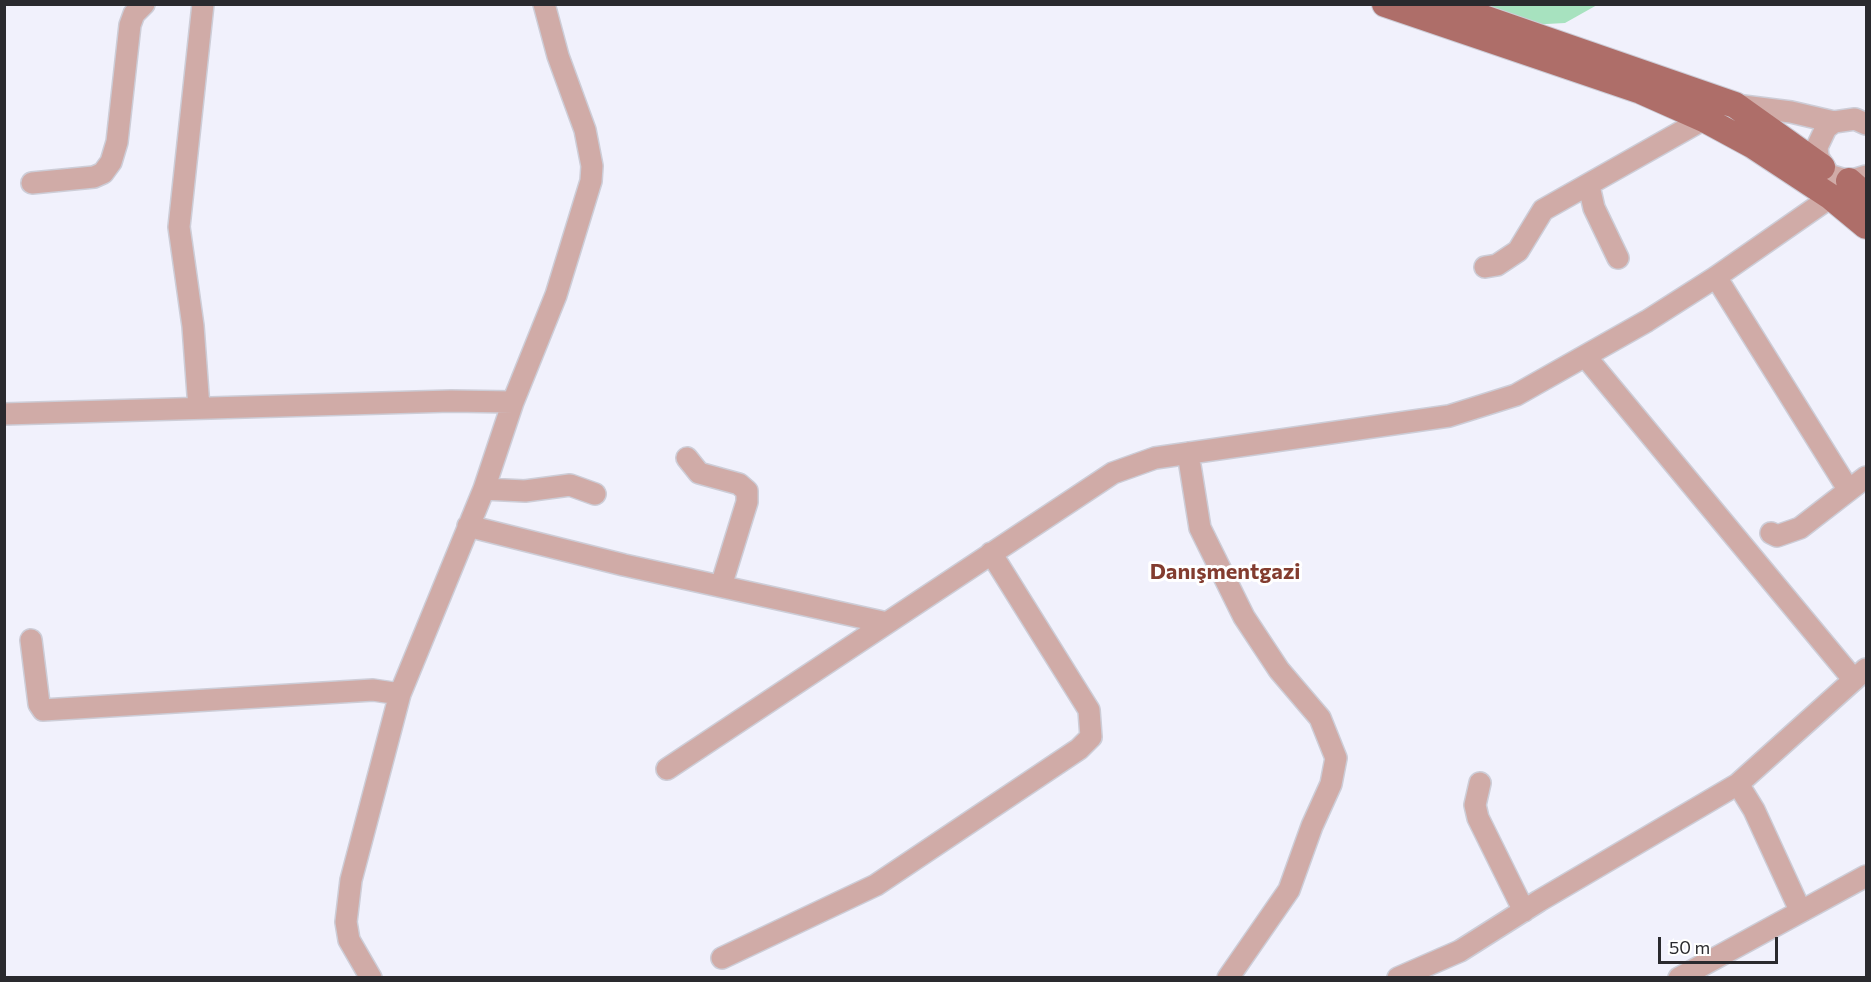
<!DOCTYPE html>
<meta charset="utf-8">
<style>
body{margin:0}
#map{position:relative;width:1871px;height:982px;overflow:hidden;background:#f1f1fc;font-family:Commissioner,sans-serif}
canvas{display:block}
.frame{position:absolute;inset:0;border:6px solid #2a2a2e;pointer-events:none}
.scale{position:absolute;left:1658px;top:937px;width:120px;height:27px;box-sizing:border-box;border:3px solid #2a2a2e;border-top:0;padding-left:8px;font-size:18px;line-height:21px;white-space:nowrap;color:#2a2a2e;-webkit-text-stroke:4px #fff;paint-order:stroke}
</style>
<div id="map">
<canvas width="1871" height="982"></canvas>
<div class="frame"></div>
<div class="scale">50 m</div>
</div>
<script>
const c = document.querySelector('canvas').getContext('2d');
c.lineJoin = 'round';
function fillPath(path, color) { c.fillStyle = color; c.fill(path, 'evenodd'); }
const toPath = rows => new Path2D(rows.map(r => 'M' + r).join(''));
function trace(path, color, width, dash) { c.strokeStyle = color; c.lineWidth = width; c.lineCap = dash ? 'butt' : 'round'; c.setLineDash(dash || []); c.stroke(path); }
function write(font, color, halo, rows, align = 'center') {
  c.font = font + ' Commissioner,sans-serif'; c.lineWidth = 6; c.setLineDash([]); c.textBaseline = 'middle'; c.strokeStyle = halo; c.fillStyle = color; for (const [text, x, y, turn = 0] of rows) {
    c.save(); c.translate(x, y); c.rotate((+turn || 0) * Math.PI / 180); c.textAlign = isNaN(turn) ? turn : align; if (halo) c.strokeText(text, 0, 0); c.fillText(text, 0, 0); c.restore();
  }
}
const green = toPath([
 [1465,5,1597,5,1565,23,1528,25]
]);
const minor = toPath([
 [1735,105,1791,112,1834,122],
 [1866,124,1855,119,1834,122,1826,128,1817,147,1818,157,1829,175,1849,181,1866,176],
 [32,183,94,177,103,173,111,162,117,142,130,25,134,14,144,4],
 [1589,186,1594,208,1618,258],
 [1485,267,1497,265,1518,251,1543,210,1704,119],
 [1716,277,1848,489],
 [1585,356,1854,680],
 [199,408,193,326,179,227,203,4],
 [4,414,451,401,513,402],
 [1188,453,1200,528,1244,617,1279,670,1320,718,1336,758,1331,784,1312,826,1289,890,1228,978],
 [687,458,699,473,739,484,747,491,747,502,721,586],
 [484,489,525,491,570,485,595,494],
 [468,526,624,565,887,623],
 [1771,533,1777,536,1800,528,1866,477],
 [31,640,39,704,43,710,373,690,400,694],
 [667,769,1113,473,1155,458,1449,416,1516,395,1647,321,1716,277,1831,197,1838,180],
 [1480,783,1475,805,1478,818,1524,911],
 [1738,784,1754,810,1800,910],
 [722,958,876,885,1079,749,1091,737,1089,710,991,553],
 [371,978,349,940,346,922,351,880,400,694,484,489,513,402,556,295,591,181,592,166,585,130,558,56,544,4],
 [1398,978,1460,951,1539,901,1738,784,1866,669],
 [1679,978,1866,876]
]);
const major = toPath([
 [1385,4,1641,91,1704,119,1752,145,1831,197,1866,226],
 [1443,4,1735,105,1822,167],
 [1849,181,1866,196]
]);
const districtNames = [
 ["Danışmentgazi",1225,572]
];
fillPath(green, '#a7e2bf');
trace(minor, '#cdcdd7', 24);
trace(major, '#cdcdd7', 28);
trace(minor, '#d0aba7', 21);
trace(major, '#ae6e69', 26);
write('bold 22px', '#833c2f', '#fff', districtNames);
</script>
